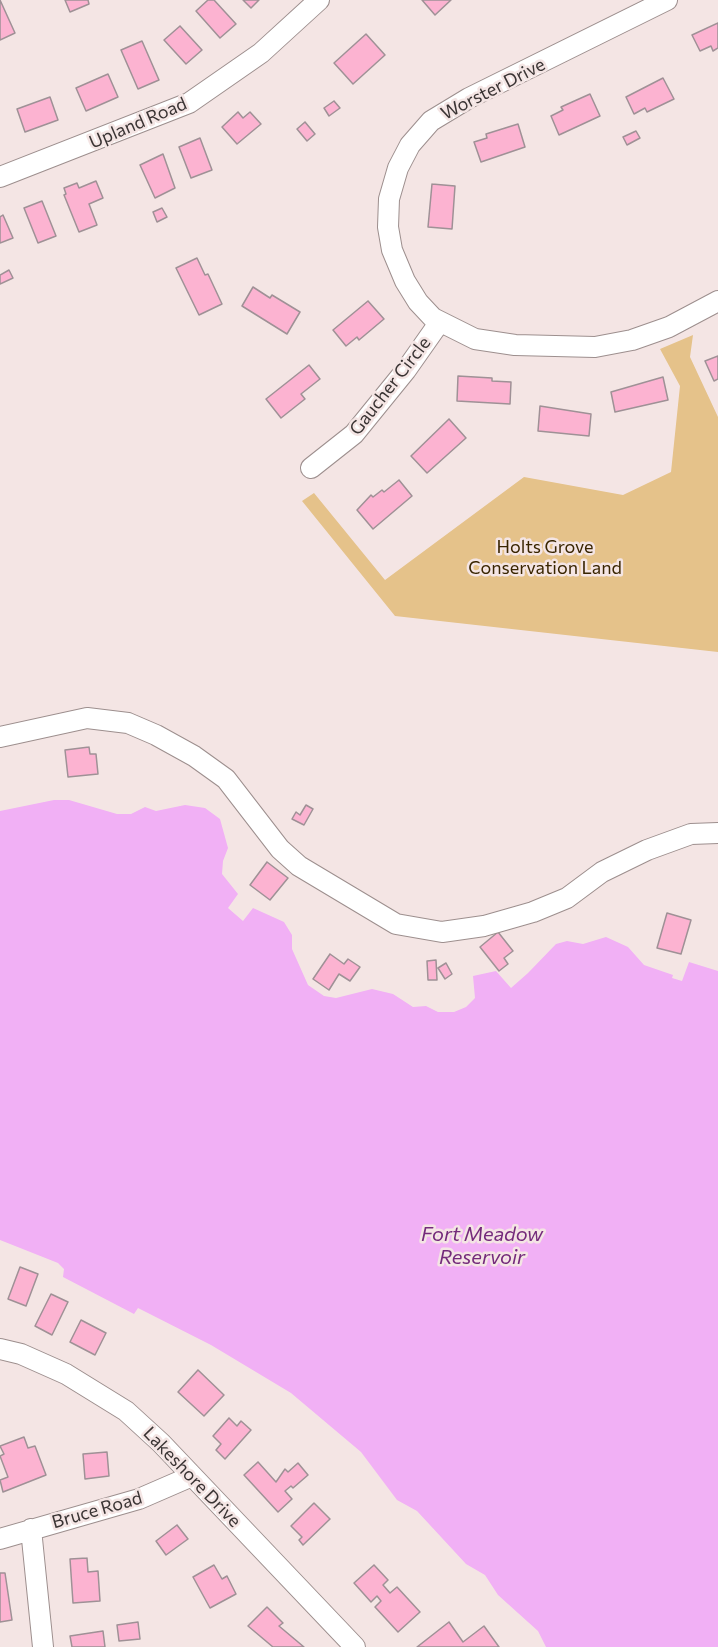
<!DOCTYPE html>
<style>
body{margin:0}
canvas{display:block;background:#f4e5e4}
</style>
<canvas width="718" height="1647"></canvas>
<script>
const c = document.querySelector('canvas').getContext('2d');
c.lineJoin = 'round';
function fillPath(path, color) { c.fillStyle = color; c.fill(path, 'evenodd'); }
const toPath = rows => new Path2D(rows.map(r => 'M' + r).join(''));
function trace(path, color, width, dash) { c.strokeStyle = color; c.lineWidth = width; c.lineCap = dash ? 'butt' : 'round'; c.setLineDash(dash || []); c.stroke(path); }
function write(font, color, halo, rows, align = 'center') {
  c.font = font + ' Commissioner,sans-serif'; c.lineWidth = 5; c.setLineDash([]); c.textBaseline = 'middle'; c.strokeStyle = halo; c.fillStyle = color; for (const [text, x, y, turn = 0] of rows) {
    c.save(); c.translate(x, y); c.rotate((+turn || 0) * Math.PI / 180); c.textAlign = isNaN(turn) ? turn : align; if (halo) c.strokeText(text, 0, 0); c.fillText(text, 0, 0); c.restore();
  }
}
const green = toPath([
 [693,335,690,357,718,417,718,652,395,616,302,501,314,493,385,580,524,477,623,495,671,472,680,386,660,349]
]);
const water = toPath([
 [54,800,69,800,117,814,131,814,145,807,156,811,185,805,205,808,220,819,228,848,223,861,222,874,238,894,228,908,243,921,253,908,284,922,292,935,292,949,308,985,324,996,336,998,372,989,393,994,413,1007,426,1006,438,1012,454,1012,466,1007,475,998,473,976,496,971,511,988,528,973,556,944,567,941,583,944,606,937,628,947,644,965,673,975,672,978,682,981,689,962,718,971,718,1647,546,1647,538,1631,498,1595,485,1575,466,1564,417,1511,397,1500,361,1452,291,1393,211,1345,138,1308,134,1314,63,1277,64,1269,58,1263,0,1240,0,811]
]);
const building = toPath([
 [0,0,15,33,0,40,0,0],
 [65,0,88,0,89,4,70,12,65,0],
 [208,0,214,0,236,24,220,38,196,11,208,0],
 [243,0,259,0,251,8,243,0],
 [422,0,451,0,435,15,422,0],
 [718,23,718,48,713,51,711,46,700,51,692,35,718,23],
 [180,26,202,50,186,64,164,40,180,26],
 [366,34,385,55,353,84,334,63,366,34],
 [142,41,159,80,138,89,121,50,142,41],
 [108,74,118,97,86,111,76,88,108,74],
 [663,78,674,99,647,112,645,108,634,114,626,97,663,78],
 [590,94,600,116,559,135,551,116,563,110,561,107,590,94],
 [50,97,58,120,25,132,17,109,50,97],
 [334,101,340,108,329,116,324,108,334,101],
 [238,112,243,118,250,112,261,124,237,144,222,127,238,112],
 [305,122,315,134,307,141,297,129,305,122],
 [518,124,525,147,481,162,474,142,487,138,486,134,518,124],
 [636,131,640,138,627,145,623,137,636,131],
 [200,138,212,170,191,178,179,147,200,138],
 [163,154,175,188,155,198,140,165,163,154],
 [96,181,103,198,89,204,97,225,79,232,64,195,66,194,64,188,77,183,79,188,96,181],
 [432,184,455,186,452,229,428,227,432,184],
 [42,201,56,236,38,243,24,208,42,201],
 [162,208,167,217,157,222,153,212,162,208],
 [3,215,13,238,0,243,0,217,3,215],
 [197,258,205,275,208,274,222,304,199,315,176,268,197,258],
 [9,270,13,278,0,284,0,275,9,270],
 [253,287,270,298,272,295,300,312,287,334,242,306,253,287],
 [368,301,384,319,359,340,357,337,346,346,333,330,368,301],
 [718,356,718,379,714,381,705,361,718,356],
 [309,365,320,379,301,394,305,399,281,418,266,399,309,365],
 [458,376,492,378,492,381,511,382,510,404,457,401,458,376],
 [663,377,668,400,615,412,611,392,663,377],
 [540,406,591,414,589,436,538,431,540,406],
 [449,419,466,438,427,473,411,456,449,419],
 [399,480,412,496,373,529,357,510,371,495,373,497,382,490,384,492,399,480],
 [89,747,90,754,96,754,98,774,68,777,65,750,89,747],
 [306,805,313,809,304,825,292,819,296,812,300,815,306,805],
 [267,862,288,878,270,900,250,885,267,862],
 [667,913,691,920,681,954,657,948,667,913],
 [498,932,513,951,504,958,508,964,499,971,480,947,498,932],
 [330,954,344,964,348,959,360,967,350,981,339,974,329,990,313,979,330,954],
 [436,960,437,980,428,980,427,961,436,960],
 [446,963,452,974,445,979,438,968,446,963],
 [20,1267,38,1274,26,1306,8,1299,20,1267],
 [51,1294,68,1302,52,1335,35,1326,51,1294],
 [81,1320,106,1333,95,1355,70,1342,81,1320],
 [198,1370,224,1395,204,1416,178,1392,198,1370],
 [229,1418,237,1426,241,1421,251,1430,225,1459,216,1450,221,1444,213,1436,229,1418],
 [24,1437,28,1448,35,1446,46,1475,3,1492,0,1480,8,1477,0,1456,4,1454,0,1446,24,1437],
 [107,1452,109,1476,85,1479,83,1454,107,1452],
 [258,1462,276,1482,285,1469,288,1472,298,1463,308,1475,293,1488,291,1486,285,1491,292,1499,278,1512,244,1475,258,1462],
 [314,1503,330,1519,303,1545,299,1540,302,1537,291,1526,314,1503],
 [177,1525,188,1539,166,1555,156,1541,177,1525],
 [87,1558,88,1572,98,1571,100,1601,73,1603,70,1559,87,1558],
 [214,1565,222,1579,227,1576,236,1594,210,1608,193,1577,214,1565],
 [374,1565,388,1580,383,1585,390,1593,397,1587,420,1612,398,1632,375,1607,381,1601,377,1596,371,1602,354,1583,374,1565],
 [0,1573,5,1573,12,1620,0,1622,0,1573],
 [267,1607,283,1623,279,1626,304,1647,273,1647,248,1626,267,1607],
 [138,1622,140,1639,119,1641,117,1625,138,1622],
 [449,1622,463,1642,484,1626,499,1647,417,1647,449,1622],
 [103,1631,105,1647,72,1647,70,1636,103,1631]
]);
const minor = toPath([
 [667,0,469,98,431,121,410,145,398,168,389,199,388,227,392,250,405,281,418,302,433,318,475,339,515,345,595,347,632,340,669,327,718,301],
 [0,177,189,103,261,53,319,0],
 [311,468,354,434,406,370,439,323],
 [0,737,87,718,128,723,156,735,194,756,226,779,280,849,299,866,396,924,442,932,484,926,533,912,567,898,602,872,647,850,691,834,718,833],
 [0,1349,21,1354,66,1374,126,1411,161,1443,355,1647],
 [31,1529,43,1647],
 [0,1539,139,1499,192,1476]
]);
const streetNames = [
 ["Worster Drive",493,89,-27],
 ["Upland Road",138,123,-23],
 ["Gaucher Circle",390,386,-52],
 ["Lakeshore Drive",192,1477,46],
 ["Bruce Road",97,1510,-16]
];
const parkNames = [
 ["Holts Grove",545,547],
 ["Conservation Land",545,568]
];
const waterNames = [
 ["Fort Meadow",482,1234],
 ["Reservoir",482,1257]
];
fillPath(green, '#e5c28a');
fillPath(water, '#f1b0f5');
fillPath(building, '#fcb3d1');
trace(building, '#9f9196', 1.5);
trace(minor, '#9d8f8e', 22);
trace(minor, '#fff', 20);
write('18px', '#3a3434', '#f4e5e4', streetNames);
write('18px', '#392500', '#f4e5e4', parkNames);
write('italic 20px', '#742a7b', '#f4e5e4', waterNames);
</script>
